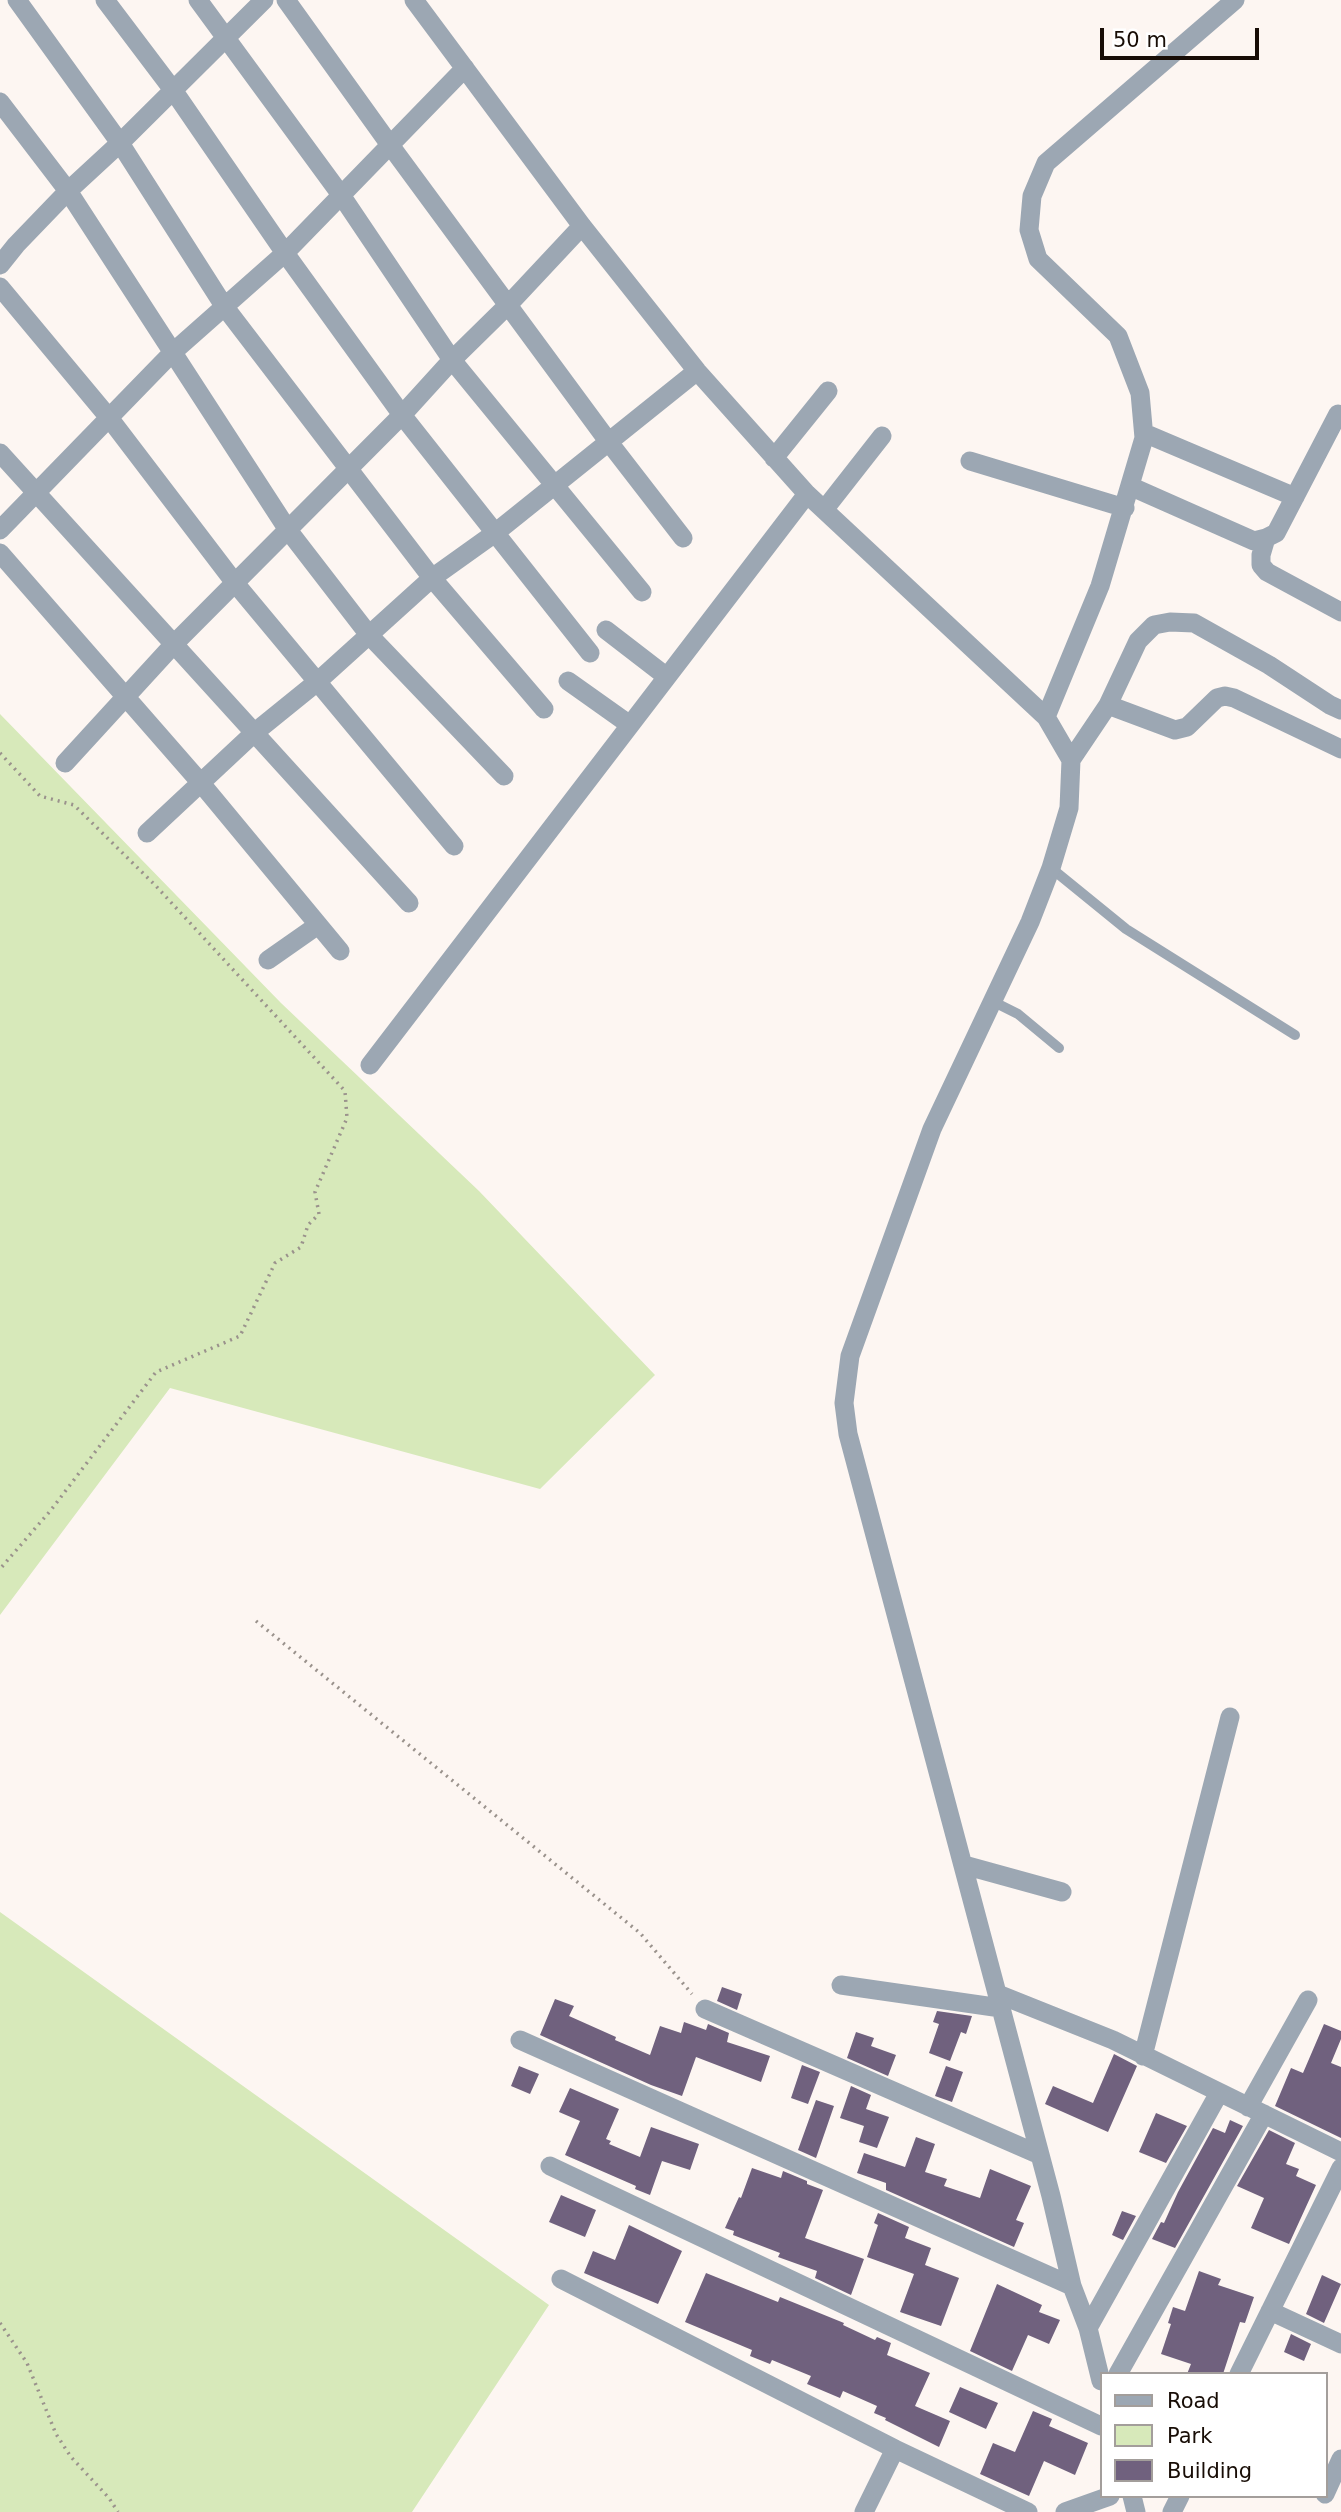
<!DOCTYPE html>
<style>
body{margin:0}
#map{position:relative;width:1341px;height:2512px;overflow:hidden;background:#fdf6f2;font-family:"DejaVu Sans",sans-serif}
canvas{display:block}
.legend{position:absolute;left:1100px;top:2372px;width:228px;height:126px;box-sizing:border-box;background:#fff;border:2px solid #a39e9b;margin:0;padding:9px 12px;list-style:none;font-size:21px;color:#180d06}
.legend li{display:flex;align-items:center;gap:14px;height:35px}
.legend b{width:35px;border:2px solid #a39e9b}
.scale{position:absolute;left:1100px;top:28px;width:159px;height:32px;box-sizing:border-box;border:4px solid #180d06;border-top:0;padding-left:9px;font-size:21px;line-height:24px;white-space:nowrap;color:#180d06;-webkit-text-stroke:5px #fff;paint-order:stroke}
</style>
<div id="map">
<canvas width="1341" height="2512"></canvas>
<ul class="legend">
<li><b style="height:9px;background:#9ca7b3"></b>Road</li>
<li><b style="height:19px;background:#d7e9ba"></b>Park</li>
<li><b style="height:19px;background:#70617e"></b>Building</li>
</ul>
<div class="scale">50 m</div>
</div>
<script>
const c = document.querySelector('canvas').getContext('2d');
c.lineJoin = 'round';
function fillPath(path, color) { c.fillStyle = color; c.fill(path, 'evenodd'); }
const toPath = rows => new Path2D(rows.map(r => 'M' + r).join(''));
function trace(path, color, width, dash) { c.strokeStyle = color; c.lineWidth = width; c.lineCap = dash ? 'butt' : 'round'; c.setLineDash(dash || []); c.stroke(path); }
const green = toPath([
 [0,714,281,1003,479,1191,655,1375,540,1489,170,1388,0,1615],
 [0,1912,549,2305,412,2512,0,2512]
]);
const building = toPath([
 [722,1987,742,1994,737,2010,717,2001],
 [555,1999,574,2006,569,2016,616,2037,615,2040,650,2055,660,2026,681,2033,684,2022,706,2030,708,2024,729,2033,727,2042,770,2056,761,2082,696,2057,682,2096,651,2085,540,2035],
 [937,2011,972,2016,966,2034,961,2032,950,2061,929,2053,939,2024,933,2022],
 [1324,2024,1341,2031,1341,2039,1331,2063,1341,2067,1341,2138,1275,2106,1291,2068,1303,2073],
 [856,2032,874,2038,871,2046,896,2055,888,2076,847,2058],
 [1114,2054,1137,2066,1108,2132,1045,2104,1053,2086,1093,2103],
 [802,2065,820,2072,808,2104,791,2098],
 [519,2066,539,2074,530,2094,511,2086],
 [946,2066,963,2072,952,2102,935,2096],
 [851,2086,871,2095,866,2109,889,2117,877,2148,859,2142,864,2126,840,2118],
 [570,2088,619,2109,606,2139,611,2141,609,2144,640,2157,651,2127,699,2144,690,2170,662,2161,650,2195,635,2189,636,2186,565,2155,580,2121,559,2112],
 [816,2100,834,2106,816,2158,798,2150],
 [1156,2113,1187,2126,1166,2163,1139,2152],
 [1230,2120,1243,2126,1175,2248,1152,2239,1161,2222,1164,2223,1178,2192,1213,2128,1225,2133],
 [1269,2130,1295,2143,1286,2164,1299,2169,1296,2176,1316,2185,1289,2244,1251,2228,1264,2198,1237,2186],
 [916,2137,935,2144,925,2172,947,2179,944,2186,980,2198,990,2169,1031,2186,1016,2220,1024,2223,1014,2247,886,2190,886,2183,857,2173,864,2153,905,2167],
 [752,2168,781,2178,783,2171,807,2181,807,2184,823,2190,805,2238,864,2259,851,2295,815,2278,817,2271,778,2257,780,2253,733,2235,734,2231,725,2228,739,2197,741,2198],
 [561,2195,596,2210,585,2237,549,2222],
 [1122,2211,1136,2216,1123,2240,1112,2235],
 [878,2213,909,2227,905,2238,931,2248,925,2265,959,2278,941,2326,900,2312,914,2274,867,2257,878,2225,874,2223],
 [629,2225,682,2251,658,2304,584,2273,593,2251,615,2260],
 [1199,2271,1221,2279,1218,2285,1254,2297,1245,2323,1240,2322,1223,2374,1187,2374,1191,2364,1161,2354,1171,2324,1168,2323,1173,2307,1185,2311],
 [706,2273,778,2302,780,2297,844,2323,843,2325,875,2340,877,2337,891,2343,887,2355,930,2373,915,2406,950,2421,939,2447,885,2420,886,2418,874,2413,877,2406,843,2391,840,2398,807,2384,811,2376,772,2360,770,2364,750,2356,752,2350,685,2322],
 [1322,2275,1341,2284,1324,2323,1306,2314],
 [997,2284,1042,2305,1039,2312,1060,2320,1049,2344,1028,2335,1012,2371,970,2351],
 [1291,2334,1311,2344,1304,2361,1284,2352],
 [960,2387,998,2403,986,2429,949,2412],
 [1033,2411,1052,2419,1049,2426,1088,2443,1075,2475,1044,2461,1029,2496,980,2474,993,2443,1015,2452]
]);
const path = toPath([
 [0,753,40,796,74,805,155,885,345,1091,347,1118,315,1192,319,1214,308,1225,301,1247,275,1263,240,1336,156,1372,51,1510,0,1569],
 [256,1621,640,1933,692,1994],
 [0,2323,27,2363,56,2434,71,2457,109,2498,118,2512]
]);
const service = toPath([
 [1051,868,1126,929,1295,1035],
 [992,1001,1018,1014,1059,1048]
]);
const minor = toPath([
 [17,0,120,143,224,306,432,578,544,709],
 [105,0,173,90,285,253,402,415,590,653],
 [198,0,341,195,452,360,642,592],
 [286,0,390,145,608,441,683,538],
 [414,0,582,226,697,371,807,494,1046,717,1071,760,1069,808,1051,868,1030,922,932,1129,850,1356,844,1403,848,1434,1051,2196,1072,2286,1088,2328,1101,2381],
 [0,102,68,191,288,530,369,635,504,776],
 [0,265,16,245,68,191,120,143,264,0],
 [0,287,110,419,235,583,454,846],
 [1144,433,1295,497],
 [0,453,409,903],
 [774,458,828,391],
 [970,461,1125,508],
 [1132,487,1254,541,1266,538,1276,533,1338,414],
 [824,510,882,436],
 [0,530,172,353,285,253,465,68],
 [1266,538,1261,555,1261,565,1267,572,1341,612],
 [0,553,200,782,340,951],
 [606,630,667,677],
 [568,681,630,725],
 [1108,705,1175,730,1187,727,1217,698,1225,696,1234,698,1341,749],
 [1046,717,1100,586,1144,438,1140,393,1118,336,1038,259,1029,230,1032,196,1046,163,1235,0],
 [1071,760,1108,705,1138,641,1154,625,1170,622,1194,623,1269,665,1330,705,1341,710],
 [65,763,174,644,402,415,452,360,509,304,582,226],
 [147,833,254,733,317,682,432,578,495,533,697,371],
 [268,960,318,925],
 [370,1065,807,494],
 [964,1865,1062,1892],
 [841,1985,1001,2008],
 [998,1994,1113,2040,1341,2152],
 [705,2009,1040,2155],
 [520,2040,1072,2286],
 [1143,2056,1230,1717],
 [1248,2107,1308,2000],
 [550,2166,1101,2426],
 [561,2279,895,2449],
 [1270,2311,1341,2344],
 [1088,2328,1219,2093],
 [1118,2374,1264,2114],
 [1239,2374,1341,2168],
 [1325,2494,1341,2459],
 [1132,2496,1136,2512],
 [864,2512,895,2449,1028,2512],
 [1065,2512,1110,2496],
 [1172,2512,1180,2496]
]);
fillPath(green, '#d7e9ba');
fillPath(building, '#70617e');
trace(path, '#9a928c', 3.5, [2, 5]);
trace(service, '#9ca7b3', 10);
trace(minor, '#9ca7b3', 19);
</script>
